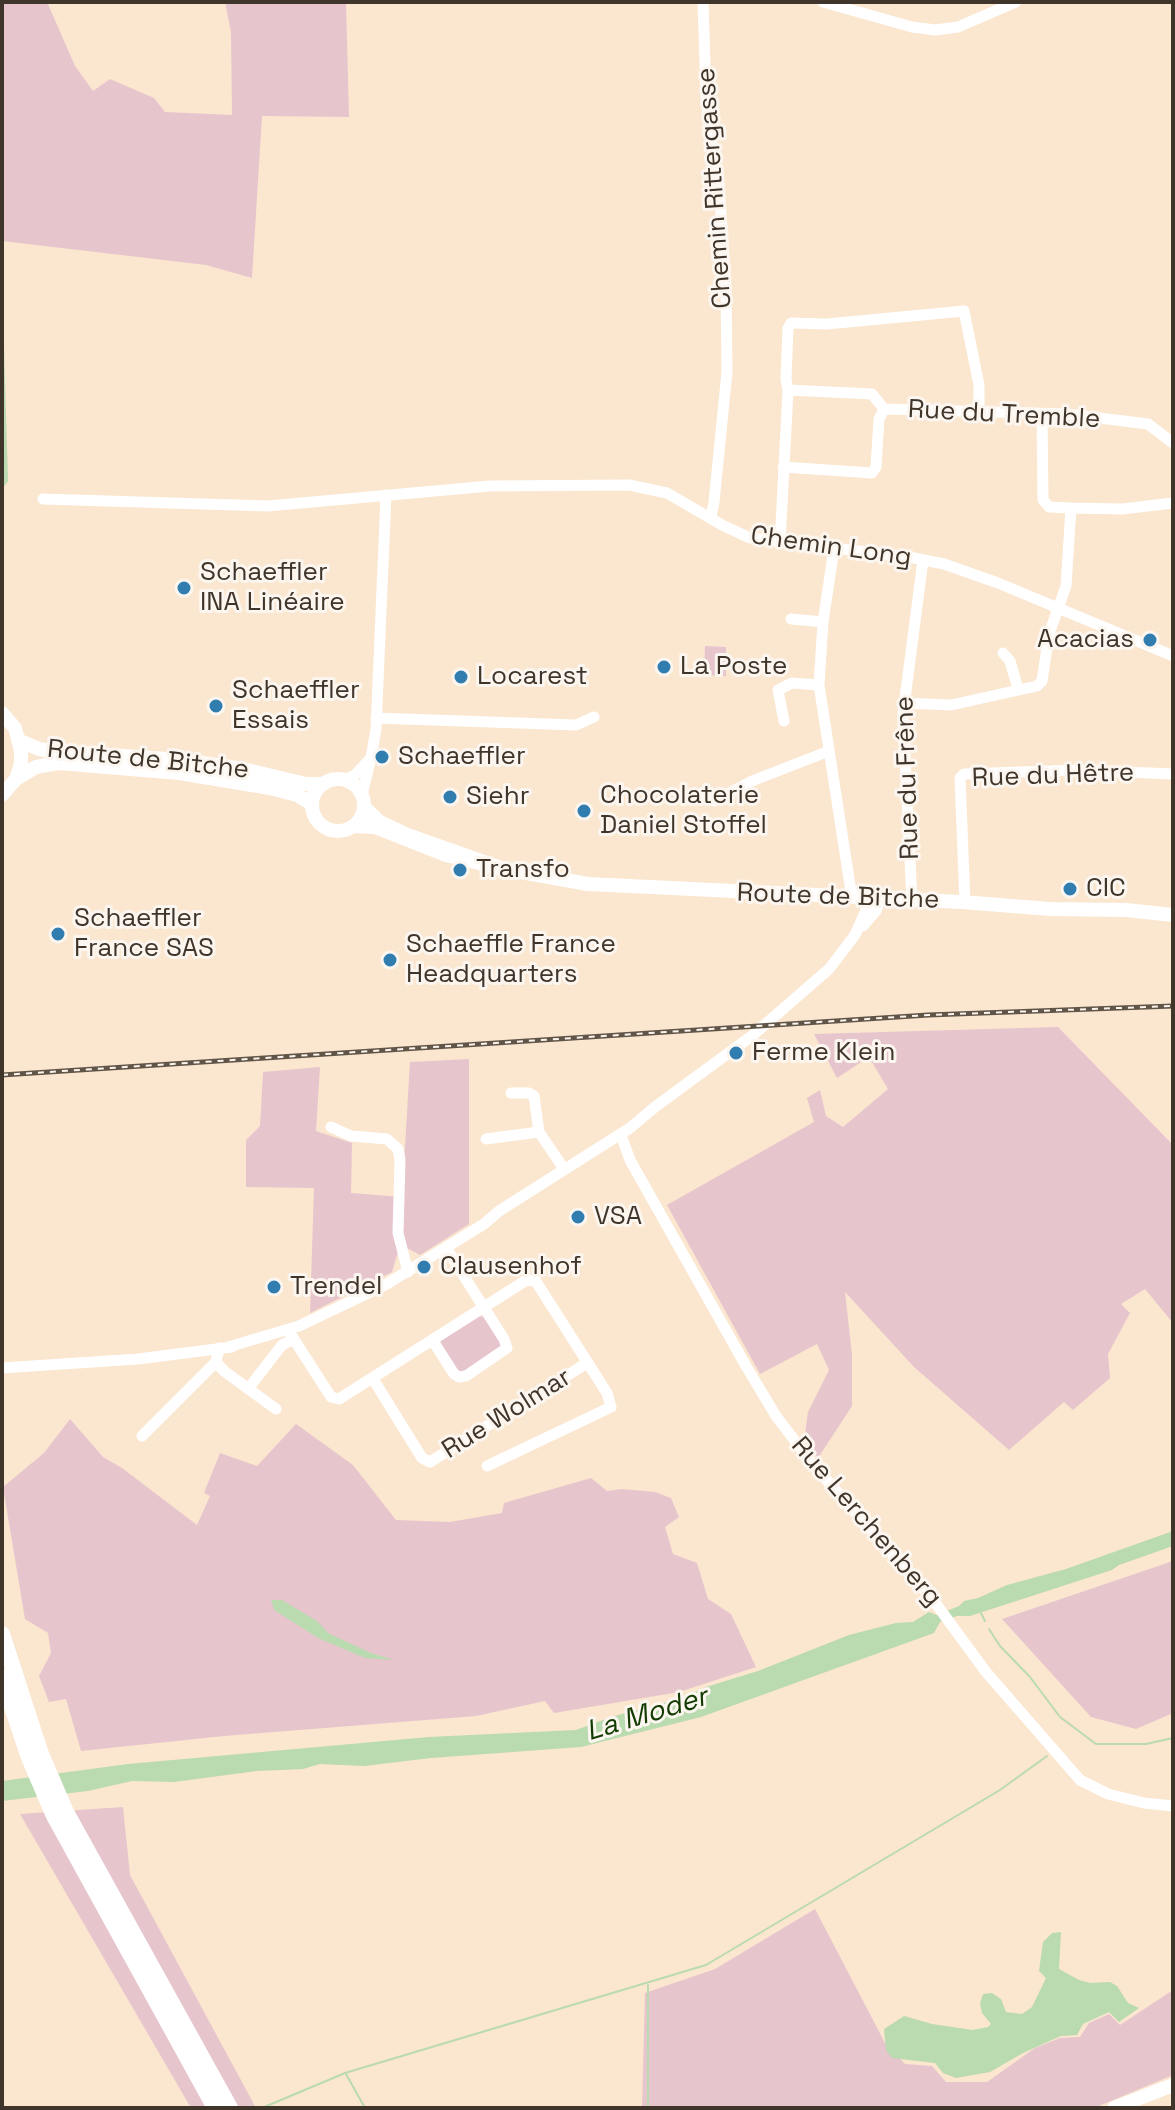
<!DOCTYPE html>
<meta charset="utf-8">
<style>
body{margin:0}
#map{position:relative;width:1175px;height:2110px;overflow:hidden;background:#fbe6cf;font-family:"Space Grotesk",sans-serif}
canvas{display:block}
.frame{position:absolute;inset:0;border:4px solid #40352a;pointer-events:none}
</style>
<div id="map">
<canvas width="1175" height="2110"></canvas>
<div class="frame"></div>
</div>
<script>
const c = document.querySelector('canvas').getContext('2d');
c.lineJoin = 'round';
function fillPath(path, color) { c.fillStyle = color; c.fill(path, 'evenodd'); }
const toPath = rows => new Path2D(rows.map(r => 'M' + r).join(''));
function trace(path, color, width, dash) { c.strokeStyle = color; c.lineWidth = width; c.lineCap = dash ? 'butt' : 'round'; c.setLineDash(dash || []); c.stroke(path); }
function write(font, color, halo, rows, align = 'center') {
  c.font = font + ' "Space Grotesk",sans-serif'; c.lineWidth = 6; c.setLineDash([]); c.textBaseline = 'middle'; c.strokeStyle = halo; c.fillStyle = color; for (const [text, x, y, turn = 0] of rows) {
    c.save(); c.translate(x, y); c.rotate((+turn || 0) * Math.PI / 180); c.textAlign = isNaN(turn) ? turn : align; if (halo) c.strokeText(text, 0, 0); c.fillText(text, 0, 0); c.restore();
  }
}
const green = toPath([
 [2,2,47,2,75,66,93,91,110,79,154,98,165,112,232,115,231,32,225,2,346,2,349,117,262,116,252,278,206,265,2,241],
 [705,646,726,647,726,676,704,675],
 [1058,1027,1173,1145,1173,1323,1145,1289,1121,1304,1130,1313,1108,1354,1110,1378,1073,1410,1064,1402,1009,1450,914,1367,845,1292,852,1355,852,1406,818,1458,804,1441,808,1412,829,1370,817,1344,760,1374,667,1205,814,1122,807,1098,820,1090,826,1116,843,1127,888,1089,869,1057,837,1078,814,1034],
 [469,1059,469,1224,420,1255,409,1249,397,1255,392,1272,310,1313,314,1188,246,1187,246,1140,260,1126,263,1072,320,1067,316,1131,352,1143,351,1193,402,1197,410,1062],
 [479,1316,485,1317,502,1344,500,1350,464,1373,457,1371,440,1346,441,1340],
 [70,1419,103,1457,122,1468,197,1525,210,1496,204,1493,220,1453,257,1466,296,1424,353,1465,396,1520,450,1522,502,1513,504,1503,591,1478,607,1491,622,1489,655,1492,671,1498,679,1517,665,1527,673,1554,697,1563,708,1599,731,1614,756,1667,679,1692,554,1713,545,1701,476,1716,224,1736,81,1751,66,1699,49,1702,39,1676,51,1653,48,1633,25,1619,3,1487,44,1453],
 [1173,1561,1173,1713,1136,1729,1091,1717,1002,1619],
 [123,1807,130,1875,256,2108,191,2108,20,1814],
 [815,1909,885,2043,905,2064,932,2066,946,2082,987,2082,1035,2048,1060,2038,1080,2037,1089,2023,1109,2014,1120,2025,1173,1990,1173,2075,1094,2108,642,2108,645,1993,715,1969]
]);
const water = toPath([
 [2,278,8,481,2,489],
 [1173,1531,1173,1546,1119,1565,1112,1570,970,1616,957,1616,940,1622,934,1633,701,1717,581,1747,431,1758,364,1766,320,1764,303,1769,257,1771,174,1782,132,1781,88,1791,2,1801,2,1781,128,1764,429,1737,576,1730,611,1717,682,1698,706,1687,758,1671,849,1635,896,1623,913,1622,929,1612,937,1615,959,1606,964,1601,978,1598,1007,1585,1066,1569],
 [271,1600,282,1600,317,1621,328,1633,371,1653,394,1660,365,1658,318,1638,274,1610],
 [1061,1932,1059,1969,1079,1980,1090,1983,1110,1982,1117,1986,1128,2003,1139,2008,1119,2022,1109,2012,1083,2024,1077,2035,1061,2036,1023,2053,990,2072,956,2078,943,2073,935,2063,892,2058,886,2050,884,2029,904,2016,932,2024,973,2030,988,2027,991,2024,982,2013,980,2003,983,1994,992,1993,1001,1999,1006,2012,1022,2014,1032,2007,1046,1978,1039,1971,1043,1942,1052,1933]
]);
const stream = toPath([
 [981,1613,985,1621],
 [989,1629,1000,1646,1030,1677,1060,1717,1096,1744,1146,1744,1173,1738],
 [648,1985,648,2108],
 [346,2074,365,2108],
 [262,2108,345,2073,706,1965,1000,1790,1047,1756]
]);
const minor = toPath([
 [703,2,706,94,709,128,719,184,726,288,727,372,714,502,711,517],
 [823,2,912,27,935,30,958,27,1016,2],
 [788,390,872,394,884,409,1067,414,1148,424,1173,443],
 [783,467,872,473,876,467,879,419,884,409],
 [43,499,268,506,490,486,629,485,667,493,722,525,750,538,909,557,944,564,998,583,1173,656],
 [1071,508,1122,509,1173,503],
 [780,543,788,390,786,379,788,328,791,323,827,324,964,311,979,385,979,413],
 [834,549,823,622,819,685,852,898],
 [791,619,823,622],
 [1003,653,1010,661,1018,689],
 [903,703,951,705,1037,686,1042,681,1049,634,1066,586,1071,508,1049,507,1043,500,1042,414],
 [376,718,576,725,594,717],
 [784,721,778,690,792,683,819,685],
 [371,758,376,729,386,495],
 [344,780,355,775,371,758,362,795],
 [698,797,714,801,752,781,829,751],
 [912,901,903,714,923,560],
 [965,903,960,778,964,774,1076,770,1173,774],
 [863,926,876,911,880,899],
 [511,1093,529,1093,534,1096,539,1132,564,1169],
 [331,1127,351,1136,387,1139,398,1149,400,1160,398,1233,408,1272],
 [621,1135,630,1160,746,1366,776,1416,815,1467,931,1597,986,1672,1080,1780,1108,1794,1144,1803,1173,1806],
 [486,1139,539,1132],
 [288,1330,331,1397,339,1399,525,1281,535,1280,607,1393,611,1407,487,1466],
 [433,1341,454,1374,459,1377,466,1376,507,1348,504,1339,446,1248],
 [228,1347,299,1326,385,1285,484,1224,499,1211,630,1128,655,1107,753,1035,829,969,855,935,866,910,867,899],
 [216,1362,224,1371,276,1409],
 [2,1368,138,1359,232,1347],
 [373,1379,422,1458,430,1462,587,1363],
 [248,1389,282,1345,294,1339],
 [142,1436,216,1362,219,1348]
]);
const major = toPath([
 [2,713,15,728,21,751,21,764,16,779,2,795],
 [20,741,39,749,51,751,181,760,243,769,306,784,323,784],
 [16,779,36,767,58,763,179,773,270,788,297,795,312,804],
 '312 805a26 26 0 1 1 52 0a26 26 0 1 1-52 0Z',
 [353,826,375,827,446,855,504,869,408,835,380,822,364,807],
 [504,869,588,884,962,902,1050,909,1126,910,1173,915],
 [1114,2108,1173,2085]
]);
const highway = toPath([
 [2,1634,41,1754,66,1812,230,2108],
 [2,1677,28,1755,54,1816,215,2108]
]);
const rail = toPath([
 [2,1075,928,1015,1173,1006]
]);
const markers = [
 [184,588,8,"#317db0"],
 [1150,640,8,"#317db0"],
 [664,667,8,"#317db0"],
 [461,677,8,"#317db0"],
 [216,706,8,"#317db0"],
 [382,757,8,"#317db0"],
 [450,797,8,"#317db0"],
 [584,811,8,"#317db0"],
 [460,870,8,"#317db0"],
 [1070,889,8,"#317db0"],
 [58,934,8,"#317db0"],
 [390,960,8,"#317db0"],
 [736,1053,8,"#317db0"],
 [578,1217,8,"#317db0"],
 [424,1267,8,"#317db0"],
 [274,1287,8,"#317db0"]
];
const streetNames = [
 ["Chemin Rittergasse",715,188,-94],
 ["Rue du Tremble",1004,415,3],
 ["Chemin Long",831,547,8],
 ["Route de Bitche",148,760,6],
 ["Rue du Hêtre",1053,776,-2],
 ["Rue du Frêne",908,778,-92],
 ["Route de Bitche",838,897,2],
 ["Rue Wolmar",507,1414,-32],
 ["Rue Lerchenberg",866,1522,49]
];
const poiNames = [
 ["Schaeffler",200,573],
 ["INA Linéaire",200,603],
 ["Acacias",1134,640,"right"],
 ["La Poste",680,667],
 ["Locarest",477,677],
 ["Schaeffler",232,691],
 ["Essais",232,721],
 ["Schaeffler",398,757],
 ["Chocolaterie",600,796],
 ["Daniel Stoffel",600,826],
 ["Siehr",466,797],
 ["Transfo",476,870],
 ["CIC",1086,889],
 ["Schaeffler",74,919],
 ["France SAS",74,949],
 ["Schaeffle France",406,945],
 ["Headquarters",406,975],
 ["Ferme Klein",752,1053],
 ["VSA",594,1217],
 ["Clausenhof",440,1267],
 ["Trendel",290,1287]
];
const waterNames = [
 ["La Moder",647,1715,-17]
];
fillPath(green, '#e7c5cd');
fillPath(water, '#badab0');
trace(stream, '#badab0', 2);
trace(minor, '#fff', 11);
trace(major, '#fff', 14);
trace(highway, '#fff', 16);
trace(rail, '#615548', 5);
trace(rail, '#fcf6f0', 2, [6]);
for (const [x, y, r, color] of markers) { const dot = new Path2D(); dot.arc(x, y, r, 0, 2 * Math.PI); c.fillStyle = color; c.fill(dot); trace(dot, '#fcf6f0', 3); }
write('26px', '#40352a', '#fcf6f0', streetNames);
write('26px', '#40352a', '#fcf6f0', poiNames, 'left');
write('italic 28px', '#123b01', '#fcf6f0', waterNames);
</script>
